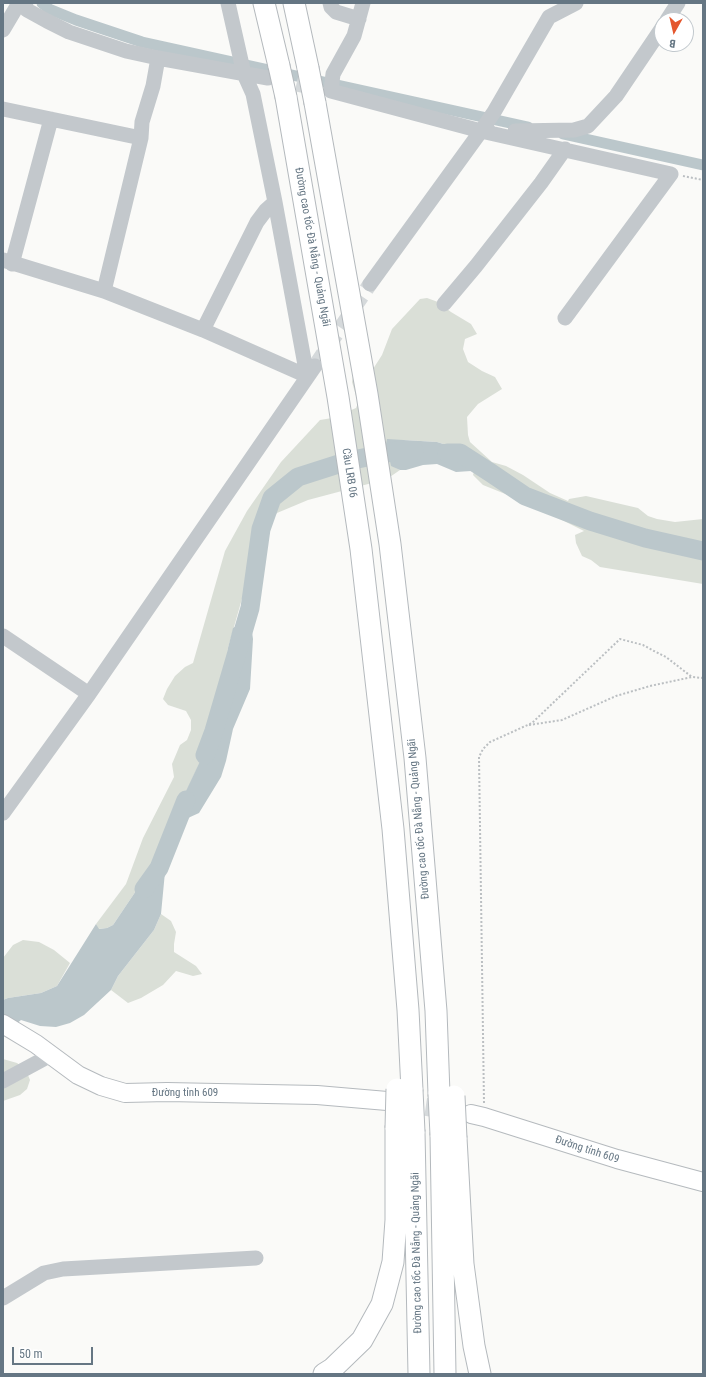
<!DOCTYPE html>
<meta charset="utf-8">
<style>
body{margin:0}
#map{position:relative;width:706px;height:1377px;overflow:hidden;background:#fafaf8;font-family:"Roboto Condensed",sans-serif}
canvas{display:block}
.frame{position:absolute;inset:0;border:4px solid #657683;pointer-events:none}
.north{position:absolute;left:654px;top:12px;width:40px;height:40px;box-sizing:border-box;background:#fff;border:1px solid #c1c8cd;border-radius:50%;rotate:188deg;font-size:11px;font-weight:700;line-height:16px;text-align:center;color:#657683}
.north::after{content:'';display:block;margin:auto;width:14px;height:18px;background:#e4572e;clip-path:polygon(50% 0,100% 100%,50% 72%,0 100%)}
.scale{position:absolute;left:12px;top:1347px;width:81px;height:18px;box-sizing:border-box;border:2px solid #657683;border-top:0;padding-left:5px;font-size:12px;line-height:14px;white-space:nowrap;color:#657683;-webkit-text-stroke:3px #fff;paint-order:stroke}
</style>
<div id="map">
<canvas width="706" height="1377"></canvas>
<div class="frame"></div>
<div class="north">B</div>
<div class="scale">50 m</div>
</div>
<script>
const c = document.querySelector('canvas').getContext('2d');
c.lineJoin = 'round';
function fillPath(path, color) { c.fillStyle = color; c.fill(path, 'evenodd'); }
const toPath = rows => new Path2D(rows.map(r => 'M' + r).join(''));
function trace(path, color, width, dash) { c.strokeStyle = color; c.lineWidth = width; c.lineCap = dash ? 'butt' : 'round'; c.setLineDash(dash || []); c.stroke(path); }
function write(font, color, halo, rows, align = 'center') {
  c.font = font + ' "Roboto Condensed",sans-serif'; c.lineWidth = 4; c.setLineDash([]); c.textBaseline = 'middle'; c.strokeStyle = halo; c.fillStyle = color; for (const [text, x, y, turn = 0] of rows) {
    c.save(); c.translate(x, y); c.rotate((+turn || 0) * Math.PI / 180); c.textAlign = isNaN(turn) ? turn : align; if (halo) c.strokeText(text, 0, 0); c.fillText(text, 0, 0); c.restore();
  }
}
const green = toPath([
 [427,298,438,302,451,312,471,324,477,334,465,339,463,349,468,362,482,371,495,377,502,389,478,404,467,417,468,435,470,442,492,462,506,466,523,475,550,493,568,501,569,499,586,496,638,508,648,516,657,519,675,522,703,519,703,584,600,567,591,560,582,556,576,543,575,535,584,531,530,504,483,485,473,475,475,468,466,454,459,449,437,442,404,440,391,465,400,470,387,479,308,500,277,513,261,529,263,511,247,581,228,648,225,708,150,870,113,925,107,928,98,929,96,924,126,884,143,838,174,777,172,764,180,745,187,740,191,730,191,720,186,711,168,705,163,699,167,689,175,676,185,667,193,663,225,551,247,511,281,462,320,420,332,418,356,408,358,403,352,382,353,376,357,372,373,369,382,355,392,329,420,299],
 [161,914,171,921,176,932,174,944,174,952,196,966,202,974,193,976,176,971,163,985,141,998,128,1003,111,990,118,976,154,930],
 [23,940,39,942,54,950,70,963,57,986,41,993,8,998,3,1000,3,958,13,945],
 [3,1059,17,1063,26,1070,30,1080,27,1089,20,1095,3,1101]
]);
const water = toPath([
 [387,439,437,442,459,449,466,454,475,468,471,471,456,472,437,464,423,465,406,470,400,470,391,466,386,444],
 [247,620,251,625,253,639,250,689,233,729,226,761,221,777,199,813,177,823,171,823,225,708,228,648,233,628],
 [159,868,165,872,161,914,154,930,118,976,111,990,84,1015,70,1023,56,1027,40,1026,21,1020,3,1035,3,1000,8,998,41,993,57,986,96,924,99,929,107,928,113,925,150,870]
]);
const canal = toPath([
 [42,3,49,9,76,20,142,42,528,127],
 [563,134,703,165]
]);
const river = toPath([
 [447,453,460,453,491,473,525,496,590,521,645,538,703,551],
 [205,755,214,731,250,608,261,529,272,498,298,477,348,461,397,451,414,451],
 [144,889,159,868,186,800]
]);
const minorTunnel = toPath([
 [274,79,319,89],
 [315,366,370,284]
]);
const majorTunnel = toPath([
 [399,1103,453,1111]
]);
const path = toPath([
 [683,176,703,180],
 [529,725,562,720,616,696,650,686,692,677,703,678],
 [484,1103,479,757,483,749,490,742,532,723,620,639,643,645,654,651,666,657,692,677]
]);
const minor = toPath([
 [25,3,27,10,47,21,69,32,126,51,158,58],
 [228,3,244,74,253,94,275,202,307,376],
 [330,3,331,7,336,12,359,19],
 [363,3,354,36,333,74,331,91,481,131,671,174,565,318],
 [667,20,678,3],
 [3,30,19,3],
 [3,109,141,138],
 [481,131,494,112,549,17,576,3],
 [515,131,574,130,588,126,616,96,662,28],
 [3,260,104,291,203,330,307,376],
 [12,264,51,119],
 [370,284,481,131,489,131],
 [104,291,141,138,142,122,153,86,158,58,268,78],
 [444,304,476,266,541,183,565,149],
 [203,330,257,222,266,210,275,202],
 [3,636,89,694],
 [3,813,89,694,315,366],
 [3,1081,51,1055],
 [3,1298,44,1273,63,1269,256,1258]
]);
const major = toPath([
 [3,1024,36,1044,78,1075,101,1086,125,1093,167,1092,317,1095,387,1101],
 [471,1114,484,1117,617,1159,703,1182]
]);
const highway = toPath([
 [264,3,279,66],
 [294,3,308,68],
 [286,97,338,397,361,549,393,829,408,1010,412,1090],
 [315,103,367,394,390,544,415,758,436,1011,439,1094],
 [414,1132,419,1374],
 [441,1135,445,1374],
 [456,1138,463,1264,474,1346,480,1374],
 [324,1374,332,1369,362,1340,382,1304,393,1262,396,1220,396,1128]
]);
const highwayBridge = toPath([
 [279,66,286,97],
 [308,68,315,103],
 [412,1090,414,1132],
 [439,1094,441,1135],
 [454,1096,456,1138],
 [396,1128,397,1089]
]);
const streetNames = [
 ["Đường cao tốc Đà Nẵng - Quảng Ngãi",312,247,80],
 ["Cầu LRB 06",349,473,81],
 ["Đường cao tốc Đà Nẵng - Quảng Ngãi",419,819,-95],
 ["Đường tỉnh 609",185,1093],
 ["Đường tỉnh 609",587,1150,18],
 ["Đường cao tốc Đà Nẵng - Quảng Ngãi",417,1253,-91]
];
fillPath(green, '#dadfd7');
fillPath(water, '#bbc7cb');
trace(canal, '#bbc7cb', 11);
trace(river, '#bbc7cb', 19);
trace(minorTunnel, '#d5d9db', 15, [15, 8]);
trace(majorTunnel, '#d5d9db', 18, [18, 9]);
trace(major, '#b5babe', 20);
trace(highway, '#b4b9bd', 23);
trace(path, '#bbbfc2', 2, [2, 2]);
trace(minor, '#c3c8cc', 15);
trace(major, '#fff', 18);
trace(highway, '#fff', 21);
trace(highwayBridge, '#b4b9bd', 23, []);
trace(highwayBridge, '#fff', 21);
write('11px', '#657683', '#fff', streetNames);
</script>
